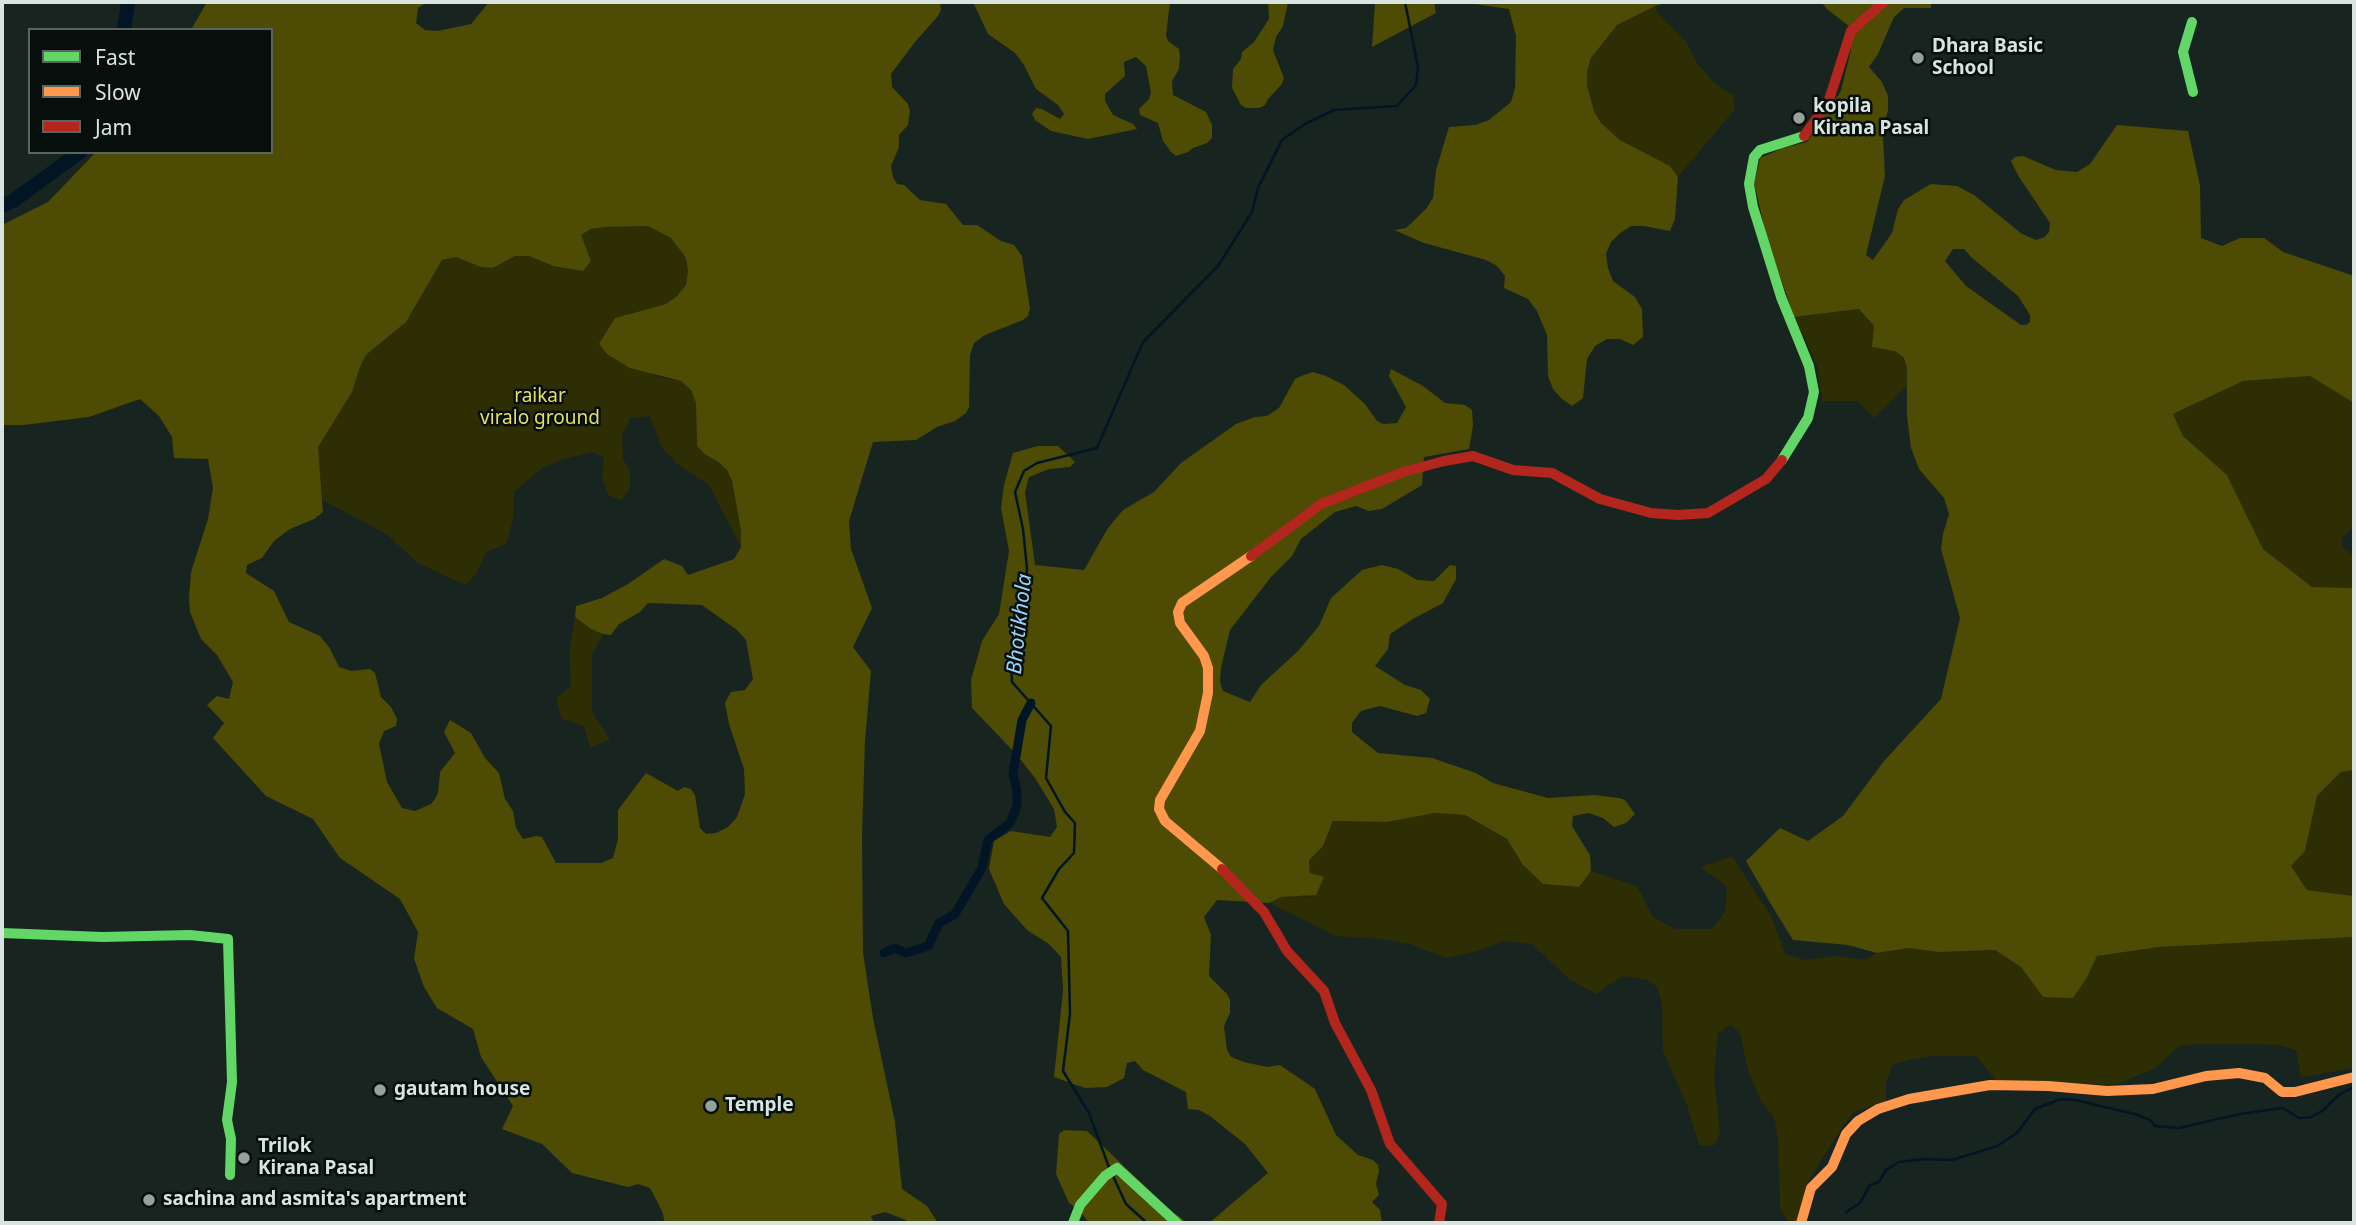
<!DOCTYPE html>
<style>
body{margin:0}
#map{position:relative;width:2356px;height:1225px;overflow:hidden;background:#182420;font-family:"Noto Sans",sans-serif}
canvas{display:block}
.frame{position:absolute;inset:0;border:4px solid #d8e4e0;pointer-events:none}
.legend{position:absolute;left:28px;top:28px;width:245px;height:126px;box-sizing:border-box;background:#070f0c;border:2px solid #5b6461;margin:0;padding:9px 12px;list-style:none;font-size:21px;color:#d8e4e0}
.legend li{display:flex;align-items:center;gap:14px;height:35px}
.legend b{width:35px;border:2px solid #5b6461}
</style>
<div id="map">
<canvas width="2356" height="1225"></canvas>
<div class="frame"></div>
<ul class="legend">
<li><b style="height:9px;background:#63d668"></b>Fast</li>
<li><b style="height:9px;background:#ff974d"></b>Slow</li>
<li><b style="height:9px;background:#b3261e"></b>Jam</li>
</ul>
</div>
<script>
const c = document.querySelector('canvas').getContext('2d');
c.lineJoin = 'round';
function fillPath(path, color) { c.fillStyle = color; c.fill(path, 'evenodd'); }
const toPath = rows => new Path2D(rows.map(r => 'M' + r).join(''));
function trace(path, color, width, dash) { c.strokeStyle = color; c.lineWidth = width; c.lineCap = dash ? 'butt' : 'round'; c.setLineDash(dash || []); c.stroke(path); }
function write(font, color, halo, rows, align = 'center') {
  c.font = font + ' "Noto Sans",sans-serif'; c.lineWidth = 5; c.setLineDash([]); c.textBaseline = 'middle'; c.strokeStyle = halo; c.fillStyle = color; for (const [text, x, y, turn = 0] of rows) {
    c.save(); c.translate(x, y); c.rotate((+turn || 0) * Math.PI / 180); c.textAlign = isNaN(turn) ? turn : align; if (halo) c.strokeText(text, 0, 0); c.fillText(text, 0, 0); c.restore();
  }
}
const green = toPath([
 [1655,6,1660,16,1685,40,1697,63,1714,83,1733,95,1735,109,1678,177,1670,166,1620,140,1601,123,1594,111,1587,85,1587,72,1591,58,1606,36,1617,25],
 [648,226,671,238,686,258,688,271,686,285,677,296,666,304,654,309,629,313,654,376,681,381,692,390,696,403,697,446,706,455,717,461,727,470,732,480,741,531,741,547,709,485,676,463,661,446,650,416,630,418,622,436,623,459,630,471,630,488,621,500,608,495,602,477,604,457,592,452,563,459,542,468,514,492,513,520,506,544,486,552,477,573,465,585,418,563,386,534,323,500,318,460,318,447,324,435,352,392,360,367,366,355,397,330,414,310,419,298,442,260,456,257,493,268,515,256,529,256,553,266,590,261,580,235,591,229,605,227],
 [1859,309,1895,351,1904,358,1907,369,1907,386,1874,418,1858,401,1822,401,1817,365,1794,317],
 [2310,376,2354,403,2354,527,2343,536,2341,545,2354,556,2354,588,2312,587,2263,549,2227,475,2183,436,2173,414,2243,381],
 [575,617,603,634,592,655,592,712,610,739,590,748,584,726,562,719,558,706,557,697,571,686,569,654],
 [2354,770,2354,896,2307,890,2291,866,2305,851,2317,796,2341,772],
 [1435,813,1465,815,1507,839,1523,865,1543,884,1578,887,1591,871,1637,886,1653,917,1675,929,1712,929,1725,912,1727,887,1701,867,1732,856,1772,918,1785,954,1805,960,1838,956,1864,960,1877,953,1909,948,1939,952,1995,950,2021,967,2043,997,2087,977,2097,956,2159,947,2354,937,2354,1068,2301,1077,2296,1050,2279,1045,2247,1044,2196,1044,2179,1046,2155,1068,2115,1085,1997,1081,1976,1056,1933,1056,1912,1059,1893,1064,1886,1083,1886,1101,1854,1112,1844,1124,1808,1182,1796,1223,1790,1223,1780,1210,1778,1139,1774,1117,1761,1101,1748,1070,1740,1033,1730,1025,1718,1033,1714,1075,1720,1135,1713,1146,1699,1145,1687,1105,1663,1051,1662,1004,1657,987,1648,980,1624,976,1610,984,1597,994,1570,980,1532,944,1503,941,1478,951,1446,958,1410,944,1382,939,1336,936,1269,903,1281,897,1296,895,1310,897,1317,874,1310,874,1309,860,1326,840,1333,821,1387,822]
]);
const forest = toPath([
 [207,2,427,2,418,8,416,23,425,30,438,31,471,24,489,2,940,2,941,10,938,16,915,42,891,74,892,87,908,104,910,111,908,125,899,135,899,147,891,166,893,177,897,184,904,185,920,200,946,204,963,225,977,225,1001,241,1014,245,1022,256,1030,309,1028,316,1023,320,985,335,974,343,970,355,969,407,966,413,955,421,937,427,916,440,873,442,849,521,851,549,872,608,853,647,871,671,865,741,862,835,863,953,873,1018,895,1122,902,1189,927,1206,938,1223,907,1223,906,1220,885,1212,871,1216,874,1223,665,1223,662,1211,650,1188,638,1184,628,1187,572,1173,542,1144,502,1129,513,1106,481,1057,473,1029,437,1008,424,987,414,959,418,932,400,899,340,858,313,819,266,796,213,738,224,723,207,705,217,696,229,699,233,682,217,655,201,639,190,612,189,598,191,572,208,519,213,488,208,459,174,458,172,437,159,416,140,399,89,417,24,425,2,425,2,225,48,202,96,152,271,152,271,30,191,30],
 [648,226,671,238,686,258,688,271,686,285,677,296,666,304,615,318,599,344,607,354,630,368,681,381,691,390,696,403,697,446,706,455,717,461,727,470,732,481,741,531,741,547,734,559,688,575,682,566,664,559,628,584,602,598,576,606,575,617,591,629,603,634,611,635,619,624,640,612,648,603,702,605,737,630,746,640,753,679,745,690,731,692,725,703,729,724,744,769,745,794,737,817,728,827,716,833,706,834,700,828,695,795,691,789,684,787,678,791,646,773,618,810,618,839,613,858,601,863,556,863,542,837,536,836,523,839,516,828,513,811,505,799,499,773,485,758,471,733,450,720,444,732,455,753,440,772,438,793,435,799,431,804,415,811,402,808,387,782,379,744,384,731,396,726,397,719,391,707,381,697,375,673,370,669,351,671,339,667,329,647,320,636,289,622,274,591,246,573,247,565,262,558,274,541,290,529,314,519,323,512,318,447,352,392,360,367,366,355,406,322,442,260,456,257,481,267,493,268,515,256,529,256,553,266,583,271,591,261,581,235,591,229,605,227],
 [973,2,1170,2,1166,35,1168,41,1179,49,1180,56,1179,69,1172,81,1173,95,1206,112,1212,125,1212,138,1207,143,1193,148,1188,152,1176,156,1171,152,1163,141,1158,123,1140,115,1139,109,1149,99,1151,93,1146,66,1136,57,1124,62,1125,76,1105,94,1105,101,1113,115,1133,124,1137,129,1088,139,1051,131,1035,120,1032,114,1036,108,1042,109,1060,119,1064,114,1058,105,1036,89,1024,65,1015,53,988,34],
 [1268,2,1288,2,1283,26,1276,37,1273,50,1284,78,1282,84,1268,99,1265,105,1259,108,1246,108,1241,105,1232,88,1233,69,1241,59,1242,52,1254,42,1269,19],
 [1375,2,1434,2,1436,13,1372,47],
 [1461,2,1669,2,1655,6,1617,25,1591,58,1587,72,1587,85,1594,111,1601,123,1620,140,1670,166,1678,177,1675,219,1670,231,1644,226,1631,226,1620,233,1611,242,1606,254,1608,268,1613,281,1635,297,1642,309,1643,337,1633,345,1620,339,1607,339,1595,346,1587,359,1583,398,1572,406,1562,399,1553,389,1548,376,1547,335,1537,311,1528,299,1504,288,1505,276,1497,266,1486,260,1424,243,1394,230,1406,228,1426,209,1433,198,1436,170,1449,127,1475,125,1489,120,1511,102,1515,88,1516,36,1509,9],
 [1821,2,1931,2,1931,8,1904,8,1894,17,1878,54,1869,67,1882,82,1888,96,1888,111,1884,123,1883,137,1885,176,1866,255,1873,260,1892,233,1898,209,1904,200,1931,184,1957,186,1974,195,2022,234,2036,240,2045,237,2049,232,2050,223,2019,177,2011,161,2015,157,2023,156,2056,170,2077,172,2090,164,2117,125,2188,131,2200,185,2201,238,2222,246,2240,238,2264,238,2283,252,2354,276,2354,403,2310,376,2243,381,2173,414,2183,436,2227,475,2263,549,2312,587,2354,588,2354,770,2341,772,2317,796,2305,851,2291,866,2307,890,2354,896,2354,937,2159,947,2097,956,2087,977,2073,998,2043,997,2021,967,1995,950,1939,952,1909,948,1877,953,1848,945,1793,940,1772,906,1746,861,1780,828,1808,841,1843,816,1884,761,1941,699,1960,618,1941,549,1943,534,1949,514,1944,498,1919,469,1911,448,1907,416,1907,369,1904,358,1895,351,1872,347,1874,326,1859,309,1794,317,1767,238,1754,183,1760,158,1783,148,1807,142,1841,91,1851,50,1850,27,1827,9],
 [1953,249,1964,249,1971,257,2018,296,2030,315,2030,322,2026,325,2021,325,1966,286,1945,261],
 [1391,369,1423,386,1445,403,1465,405,1472,410,1473,426,1469,449,1424,457,1422,485,1382,509,1369,511,1356,506,1335,512,1301,539,1292,556,1271,577,1230,630,1221,668,1220,682,1223,691,1250,702,1261,685,1298,651,1319,626,1331,598,1362,570,1382,565,1398,569,1417,580,1434,581,1450,565,1456,566,1456,579,1443,603,1413,619,1390,634,1388,649,1375,666,1405,685,1421,690,1430,699,1426,713,1417,716,1380,706,1361,711,1352,723,1352,732,1378,753,1432,758,1476,773,1493,783,1548,798,1594,795,1619,798,1625,800,1635,814,1626,823,1614,827,1603,818,1589,813,1573,816,1572,826,1590,855,1591,871,1579,887,1543,884,1523,865,1507,839,1465,815,1435,813,1387,822,1333,821,1323,846,1309,860,1310,873,1324,877,1316,895,1281,897,1269,903,1217,900,1204,917,1211,935,1209,976,1227,994,1230,1000,1230,1013,1224,1026,1227,1050,1231,1057,1244,1062,1267,1067,1280,1065,1315,1089,1336,1135,1358,1155,1373,1160,1378,1165,1379,1171,1376,1184,1379,1195,1372,1202,1380,1210,1382,1223,1209,1223,1268,1173,1245,1144,1210,1116,1199,1110,1188,1109,1186,1092,1143,1070,1135,1061,1127,1063,1124,1078,1107,1087,1085,1088,1054,1077,1063,991,1061,957,1049,944,1027,930,1004,904,989,869,994,841,1011,831,1050,837,1057,827,1054,809,1035,778,1017,755,972,708,971,680,982,641,999,614,1009,551,1001,508,1004,485,1013,453,1038,446,1058,446,1075,462,1070,467,1049,469,1029,477,1025,492,1035,565,1084,570,1108,528,1123,510,1154,492,1181,463,1236,424,1255,417,1267,416,1279,408,1295,379,1301,376,1313,372,1326,376,1344,385,1365,404,1377,421,1383,424,1397,423,1406,407,1389,376],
 [1064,1130,1087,1131,1170,1210,1188,1223,1089,1223,1080,1211,1069,1203,1056,1174,1059,1134]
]);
const stream = toPath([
 [1110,1170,1089,1113,1063,1071,1070,1014,1068,931,1042,898,1059,869,1074,853,1075,823,1065,812,1046,778,1051,726,1012,682,1011,664,1025,598,1027,569,1023,529,1015,492,1024,471,1037,463,1097,448,1143,342,1218,266,1252,212,1258,188,1282,140,1305,124,1334,110,1397,106,1416,85,1418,67,1405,2],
 [1113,1176,1126,1204,1147,1223],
 [1846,1212,1860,1203,1870,1185,1879,1182,1886,1170,1899,1162,1925,1159,1952,1160,1997,1146,2017,1133,2035,1109,2061,1099,2075,1100,2135,1114,2150,1120,2155,1126,2179,1128,2240,1114,2274,1109,2283,1108,2299,1118,2311,1117,2322,1111,2340,1094,2354,1087]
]);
const canal = toPath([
 [884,953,895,948,906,953,928,946,939,923,955,914,982,868,988,840,1010,823,1017,806,1017,792,1013,774,1022,720,1031,703]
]);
const river = toPath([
 [124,30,128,2],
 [2,206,13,201,80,152]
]);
const fast = toPath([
 [2192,22,2183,52,2193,92],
 [1782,460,1808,418,1814,392,1809,366,1781,297,1753,207,1749,184,1754,157,1760,150,1804,136],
 [2,933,102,937,190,935,228,939,232,1082,227,1120,231,1139,230,1175],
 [1073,1223,1080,1205,1105,1176,1117,1168,1177,1223]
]);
const slow = toPath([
 [1222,869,1165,821,1159,809,1160,800,1200,731,1208,693,1208,668,1204,656,1180,623,1178,612,1182,603,1251,556],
 [1801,1223,1811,1188,1832,1167,1846,1134,1858,1121,1878,1109,1909,1099,1990,1085,2048,1086,2107,1091,2153,1089,2206,1076,2239,1073,2265,1078,2282,1092,2295,1092,2354,1077]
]);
const jam = toPath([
 [1804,136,1828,103,1851,31,1884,2],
 [1251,556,1321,504,1403,472,1444,461,1473,456,1513,470,1552,473,1600,499,1651,513,1678,515,1708,513,1766,479,1782,460],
 [1222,869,1264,912,1287,951,1324,991,1335,1023,1371,1090,1390,1144,1442,1204,1439,1223]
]);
const markers = [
 [1918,58,7,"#95a19d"],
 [1799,118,7,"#95a19d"],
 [380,1090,7,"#95a19d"],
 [711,1106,7,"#95a19d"],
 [244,1158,7,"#95a19d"],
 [149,1200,7,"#95a19d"]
];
const poiNames = [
 ["Dhara Basic",1932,47],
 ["School",1932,69],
 ["kopila",1813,107],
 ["Kirana Pasal",1813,129],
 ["gautam house",394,1090],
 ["Temple",725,1106],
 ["Trilok",258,1147],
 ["Kirana Pasal",258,1169],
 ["sachina and asmita's apartment",163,1200]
];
const parkNames = [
 ["raikar",540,397],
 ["viralo ground",540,419]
];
const waterNames = [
 ["Bhotikhola",1020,624,-84]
];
fillPath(green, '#2e2e05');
fillPath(forest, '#4d4b04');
trace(stream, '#021524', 2.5);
trace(canal, '#021524', 9);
trace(river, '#021524', 14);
trace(fast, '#63d668', 10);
trace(slow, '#ff974d', 10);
trace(jam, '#b3261e', 10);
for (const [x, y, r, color] of markers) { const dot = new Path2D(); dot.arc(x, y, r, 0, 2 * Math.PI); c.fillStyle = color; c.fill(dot); trace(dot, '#070f0c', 2.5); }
write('bold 19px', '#d8e4e0', '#070f0c', poiNames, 'left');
write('19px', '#e4e064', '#070f0c', parkNames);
write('italic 21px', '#95d2fd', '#070f0c', waterNames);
</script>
